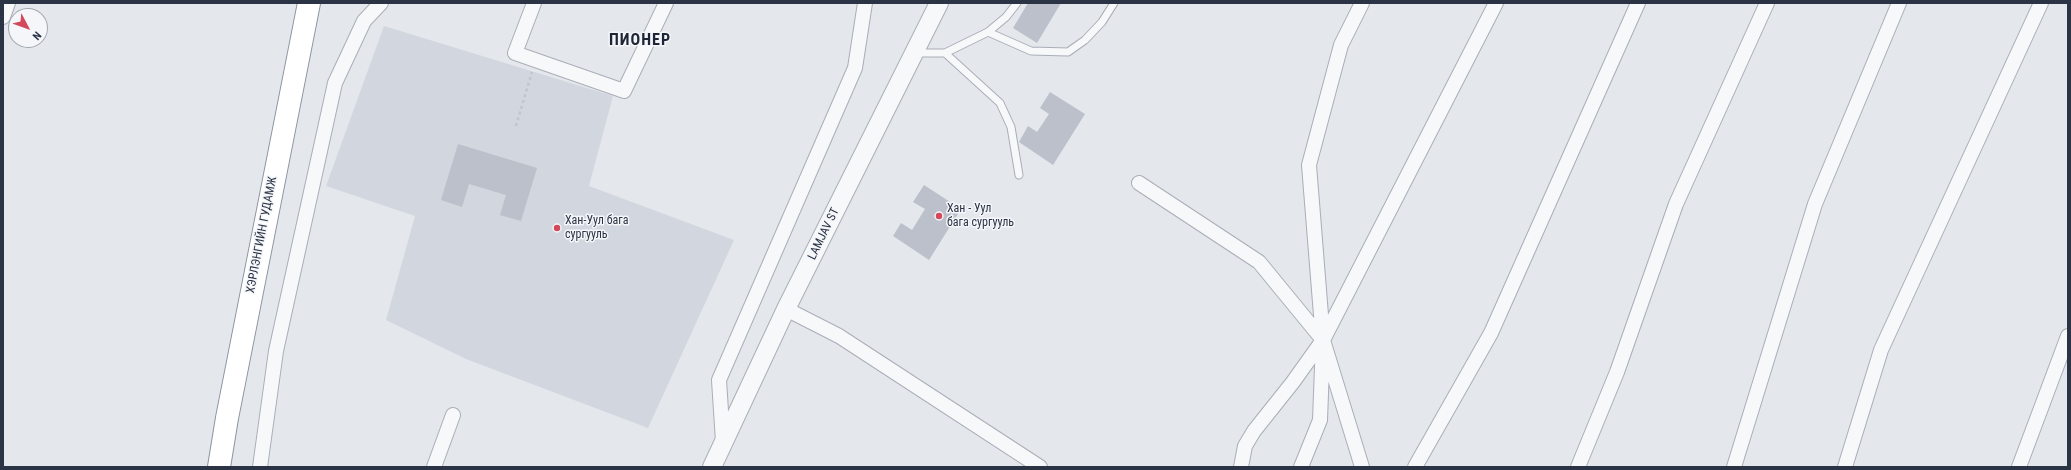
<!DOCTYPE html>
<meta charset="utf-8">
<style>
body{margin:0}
#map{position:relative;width:2071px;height:470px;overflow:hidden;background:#e4e7ec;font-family:"Roboto Condensed",sans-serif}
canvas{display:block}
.frame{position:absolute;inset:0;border:4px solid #2b3445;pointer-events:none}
.north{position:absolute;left:8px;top:8px;width:40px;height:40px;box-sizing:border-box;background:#f4f6f9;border:1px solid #a4a8b1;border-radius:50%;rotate:131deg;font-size:11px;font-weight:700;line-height:16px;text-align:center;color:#2b3445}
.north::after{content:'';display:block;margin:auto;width:14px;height:18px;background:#d1495b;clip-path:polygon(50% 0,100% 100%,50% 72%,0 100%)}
</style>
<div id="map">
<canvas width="2071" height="470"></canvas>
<div class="frame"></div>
<div class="north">N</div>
</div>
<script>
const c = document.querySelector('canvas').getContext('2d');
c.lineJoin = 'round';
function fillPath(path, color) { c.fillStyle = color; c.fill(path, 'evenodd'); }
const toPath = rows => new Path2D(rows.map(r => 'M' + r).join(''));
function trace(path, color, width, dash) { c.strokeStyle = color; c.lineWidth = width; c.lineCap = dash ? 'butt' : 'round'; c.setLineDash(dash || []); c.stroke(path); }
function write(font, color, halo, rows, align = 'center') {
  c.font = font + ' "Roboto Condensed",sans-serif'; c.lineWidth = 3; c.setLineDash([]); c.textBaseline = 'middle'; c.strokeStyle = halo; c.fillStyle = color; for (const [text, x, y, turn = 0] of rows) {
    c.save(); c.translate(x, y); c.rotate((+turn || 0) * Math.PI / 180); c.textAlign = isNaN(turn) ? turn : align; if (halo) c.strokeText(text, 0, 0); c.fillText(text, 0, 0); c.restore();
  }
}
const built = toPath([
 [384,26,613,96,589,186,734,240,648,428,466,359,386,320,415,216,326,186]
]);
const building = toPath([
 [1028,3,1061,3,1037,43,1013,28],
 [1050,92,1085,114,1053,165,1019,142,1028,126,1037,132,1049,114,1040,108],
 [458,144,537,168,521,221,500,215,506,195,469,184,462,207,441,200],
 [924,185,961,209,929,260,893,236,901,223,912,230,925,209,913,202]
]);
const path = toPath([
 [516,126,532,72]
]);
const service = toPath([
 [988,32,1031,51,1068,52,1085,40,1102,22,1114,3],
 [915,53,945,53,988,32,1006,17,1017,3],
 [945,53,1000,103,1011,127,1019,175]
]);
const minor = toPath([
 [534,3,515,53,624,91,666,3],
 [3,17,8,3],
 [1139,183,1259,262,1323,340,1362,467],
 [786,309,839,336,1040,467],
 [723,442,719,380,855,68,865,3],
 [260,467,276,351,335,83,364,21,381,3],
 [434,467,453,415],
 [1241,467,1245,446,1254,431,1293,382,1323,340,1496,3],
 [1301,467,1320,420,1323,340,1309,165,1341,45,1362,3],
 [1415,467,1491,333,1638,3],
 [1578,467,1617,372,1676,204,1767,3],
 [1734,467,1815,204,1899,3],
 [1845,467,1881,350,2041,3],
 [2019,467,2068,336]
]);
const tertiary = toPath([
 [712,467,786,309,939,3]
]);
const trunk = toPath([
 [219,467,227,418,309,3]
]);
const markers = [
 [939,216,4,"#d1495b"],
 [557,228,4,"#d1495b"]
];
const poiNames = [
 ["Хан - Уул",947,209],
 ["бага сургууль",947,223],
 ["Хан-Уул бага",565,221],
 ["сургууль",565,235]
];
const streetNames = [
 ["LAMJAV ST",824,234,-64],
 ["ХЭРЛЭНГИЙН ГУДАМЖ",262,235,-79]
];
const districtNames = [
 ["ПИОНЕР",640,41]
];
fillPath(built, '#d2d6de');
fillPath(building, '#bbc0ca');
trace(service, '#a9aeb7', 9);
trace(minor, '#a9aeb7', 16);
trace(tertiary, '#a9aeb7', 20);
trace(trunk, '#8b94a3', 24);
trace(path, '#c2c5cb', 2.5, [3, 3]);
trace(service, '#f7f8fa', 7);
trace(minor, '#f7f8fa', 14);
trace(tertiary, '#f7f8fa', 18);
trace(trunk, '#fff', 22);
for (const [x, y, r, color] of markers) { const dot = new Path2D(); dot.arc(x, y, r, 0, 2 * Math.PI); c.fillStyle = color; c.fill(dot); trace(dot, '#f4f6f9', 1.5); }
write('12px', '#2b3445', '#f4f6f9', poiNames, 'left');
write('12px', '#2b3445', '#f4f6f9', streetNames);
c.letterSpacing = '1px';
write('bold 16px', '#1d2536', '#f4f6f9', districtNames);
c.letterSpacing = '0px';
</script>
